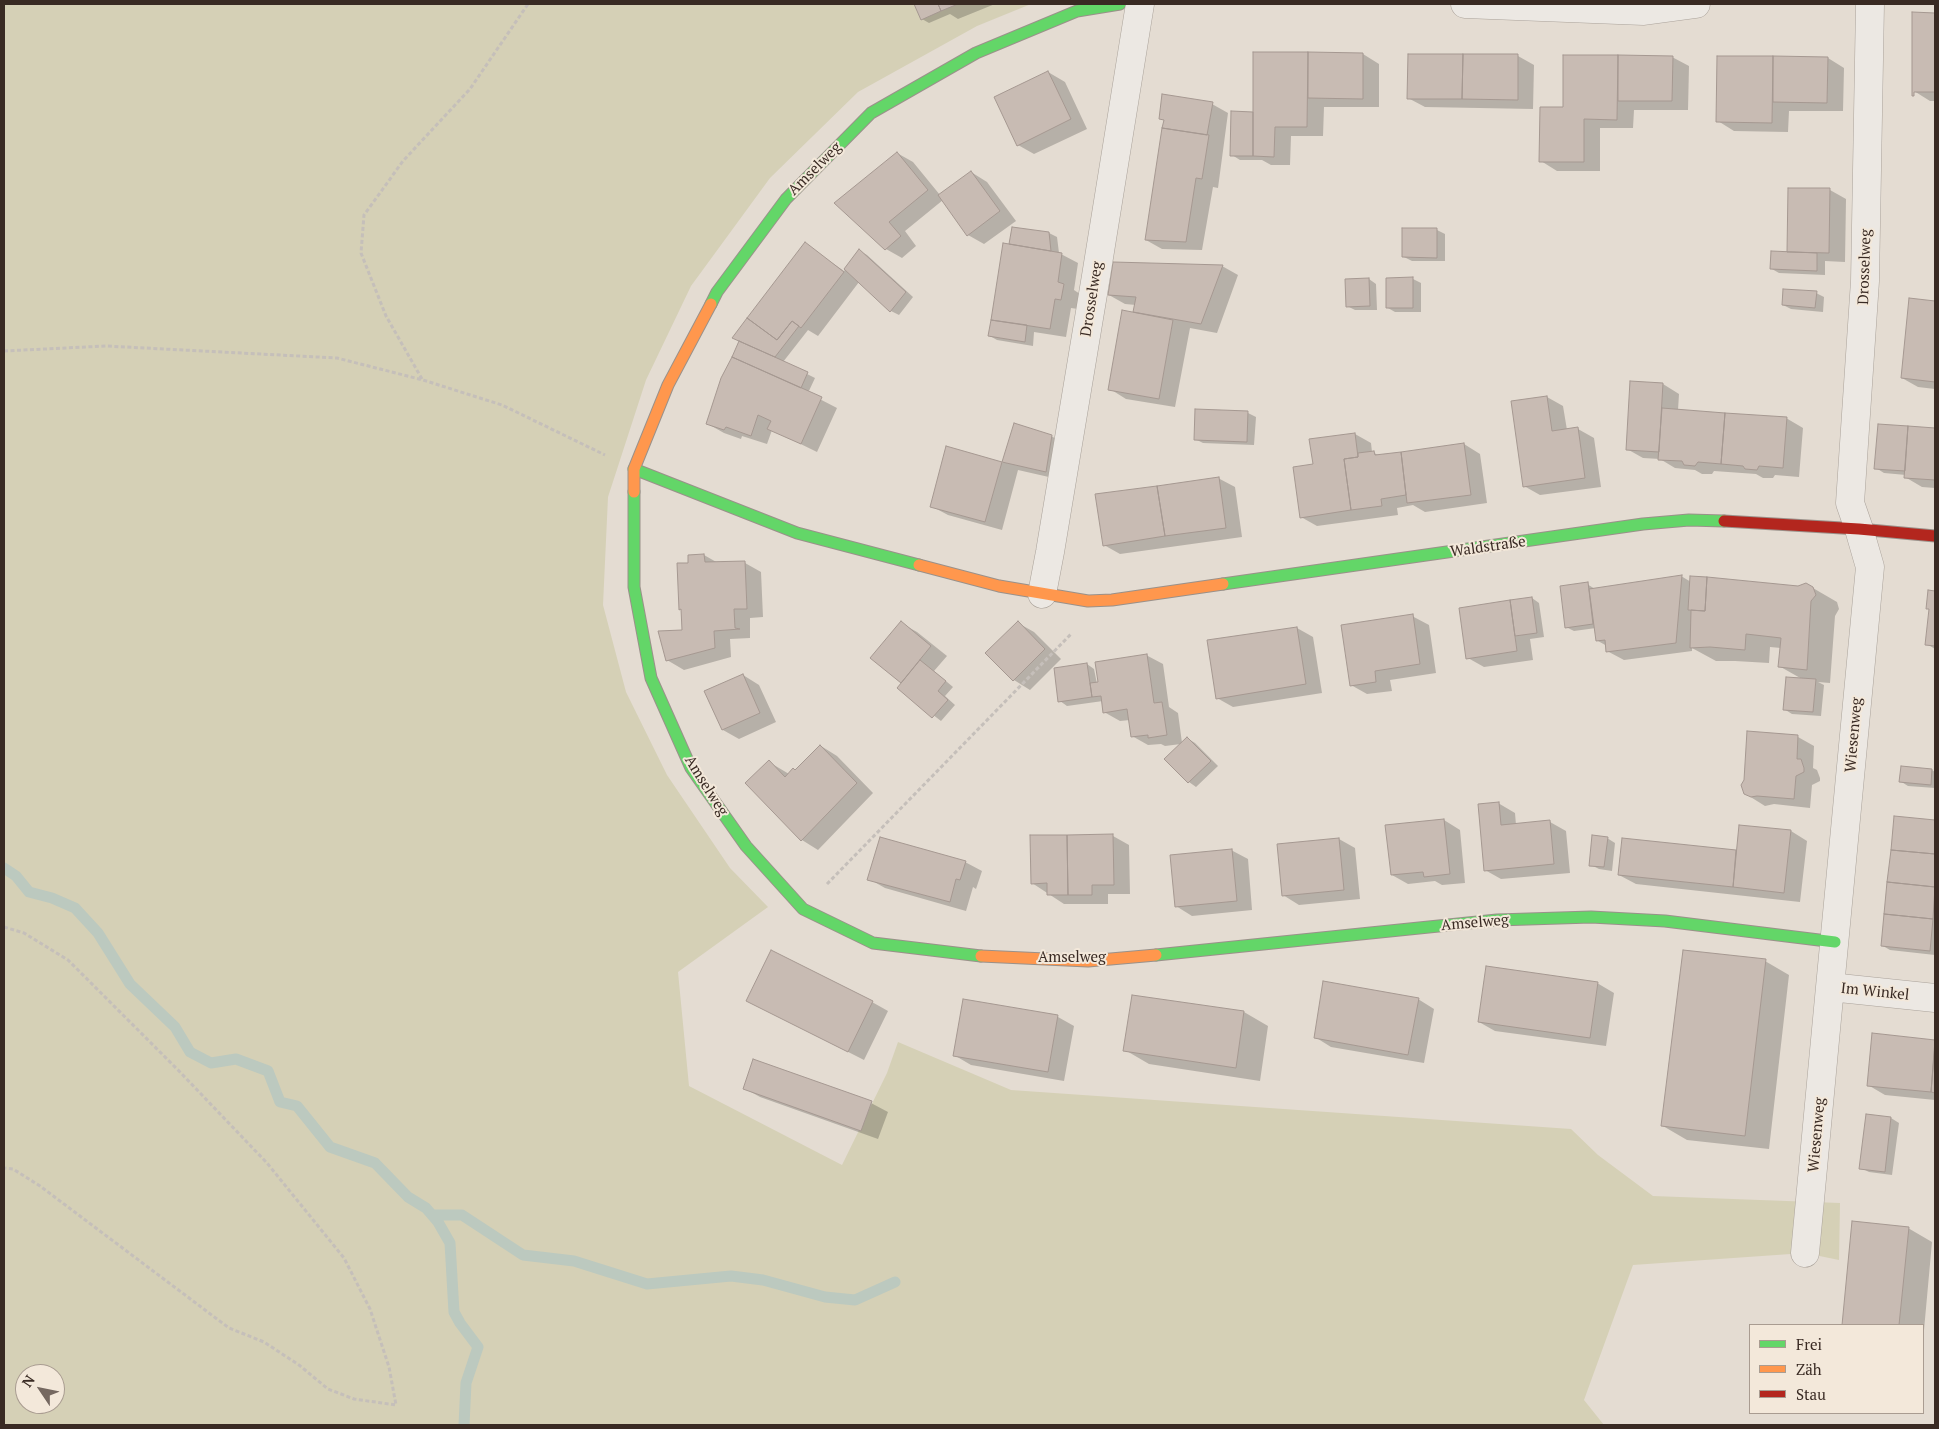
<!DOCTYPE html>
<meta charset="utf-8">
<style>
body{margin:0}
#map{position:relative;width:1939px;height:1429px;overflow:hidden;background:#e4dcd2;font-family:"PT Serif",serif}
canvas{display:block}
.frame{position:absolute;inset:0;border:5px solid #392a23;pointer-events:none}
.legend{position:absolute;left:1749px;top:1324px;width:175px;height:90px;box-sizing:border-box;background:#f3e8da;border:1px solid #a99c91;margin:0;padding:6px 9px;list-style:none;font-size:15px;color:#392a23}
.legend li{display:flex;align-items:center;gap:10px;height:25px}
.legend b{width:25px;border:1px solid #a99c91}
.north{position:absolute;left:15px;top:1364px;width:50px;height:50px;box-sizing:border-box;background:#f3e8da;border:1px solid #a99c91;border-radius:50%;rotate:304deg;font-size:14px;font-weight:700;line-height:20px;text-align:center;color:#392a23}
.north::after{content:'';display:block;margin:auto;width:18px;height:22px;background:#756860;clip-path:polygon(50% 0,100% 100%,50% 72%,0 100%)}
</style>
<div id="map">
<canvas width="1939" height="1429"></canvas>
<div class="frame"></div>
<ul class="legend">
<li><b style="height:6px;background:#63d668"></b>Frei</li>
<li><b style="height:6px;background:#ff974d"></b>Zäh</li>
<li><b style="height:6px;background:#b3261e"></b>Stau</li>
</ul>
<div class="north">N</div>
</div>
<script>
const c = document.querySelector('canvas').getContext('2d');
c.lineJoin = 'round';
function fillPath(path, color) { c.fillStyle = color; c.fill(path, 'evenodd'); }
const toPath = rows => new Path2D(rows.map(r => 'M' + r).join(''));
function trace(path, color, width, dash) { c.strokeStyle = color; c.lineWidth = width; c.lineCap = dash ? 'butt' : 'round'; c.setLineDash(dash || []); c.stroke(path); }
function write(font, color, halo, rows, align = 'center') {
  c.font = font + ' "PT Serif",serif'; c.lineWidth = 4; c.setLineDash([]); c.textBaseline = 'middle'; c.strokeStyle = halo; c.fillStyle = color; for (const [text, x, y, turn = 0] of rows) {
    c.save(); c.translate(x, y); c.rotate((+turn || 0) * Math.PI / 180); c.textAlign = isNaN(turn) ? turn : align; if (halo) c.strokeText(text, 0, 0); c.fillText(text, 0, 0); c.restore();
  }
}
const green = toPath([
 [4,4,1031,4,977,26,858,92,770,178,691,286,646,380,608,497,603,605,626,692,667,775,730,868,768,907,678,972,689,1086,842,1165,887,1073,898,1042,1011,1090,1571,1129,1598,1155,1653,1196,1840,1203,1839,1260,1805,1253,1633,1265,1584,1400,1604,1425,4,1425],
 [25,1374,55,1374,55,1404,25,1404]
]);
const shadow = toPath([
 [915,4,995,4,958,19,950,14,929,23,922,19],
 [1914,14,1935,14,1935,101,1930,101,1914,91],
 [1255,53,1363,54,1379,64,1379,107,1324,107,1323,136,1291,136,1290,165,1271,165,1262,160,1240,160,1232,155,1254,115],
 [1518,56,1534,65,1533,109,1425,107,1408,98],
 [1564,56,1672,57,1689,66,1688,110,1634,110,1633,128,1600,128,1600,171,1557,171,1541,161,1564,108],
 [1719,57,1828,58,1844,68,1843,111,1789,111,1788,132,1734,131,1718,121],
 [1048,72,1065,82,1087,129,1034,154,1018,145],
 [1212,104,1228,113,1218,188,1213,187,1202,250,1162,249,1146,240,1165,121,1160,118],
 [897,153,913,162,940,195,971,172,987,182,1016,221,984,244,968,235,943,200,905,231,916,246,902,258,886,249,836,203],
 [1830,190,1846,199,1845,262,1825,261,1825,275,1779,273,1772,269,1789,253],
 [1013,229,1049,233,1057,237,1059,253,1078,263,1074,290,1080,294,1078,309,1071,308,1066,337,1034,332,1033,346,997,340,990,336],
 [1437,230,1445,234,1445,261,1412,261,1404,257],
 [805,244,844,271,860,251,867,255,913,297,899,315,891,311,859,282,818,336,808,330,783,362,815,378,808,393,837,408,817,452,772,430,767,444,742,436,741,439,724,433,708,424],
 [1222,266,1238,275,1217,333,1190,328,1175,407,1126,399,1110,389,1136,305,1125,304,1109,295],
 [1369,279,1376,284,1377,310,1355,310,1347,306],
 [1413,279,1421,283,1421,312,1395,312,1388,308],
 [1816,293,1824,297,1823,312,1791,309,1783,305],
 [1910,299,1935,302,1935,389,1918,387,1902,378],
 [1663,384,1679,394,1678,410,1786,418,1803,428,1799,477,1775,475,1773,478,1763,478,1756,474,1714,471,1712,474,1702,474,1695,470,1675,468,1660,459,1643,458,1627,449],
 [1547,397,1563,406,1567,430,1578,429,1594,438,1601,487,1540,495,1524,486],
 [1248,413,1256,417,1254,445,1203,443,1195,439],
 [1015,425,1051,436,1067,445,1062,480,1018,470,1002,530,948,515,931,506,947,448,1003,463],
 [1908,427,1935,430,1935,488,1922,487,1905,477,1906,475,1884,473,1876,468],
 [1355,434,1371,443,1372,452,1380,456,1464,444,1480,454,1487,503,1425,512,1413,505,1397,508,1398,515,1317,526,1301,517,1314,465],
 [1218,478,1235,487,1242,537,1120,554,1104,545],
 [704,555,718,563,745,563,761,572,763,617,750,618,750,638,730,639,731,657,684,670,667,660,684,631,683,610,680,609,690,564],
 [1681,576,1691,582,1799,588,1806,584,1837,602,1839,609,1835,616,1830,683,1818,682,1824,685,1821,716,1792,714,1784,709,1802,679,1779,666,1781,648,1770,647,1769,663,1735,661,1716,661,1692,648,1692,651,1624,660,1607,651,1607,646,1598,641,1596,628,1574,631,1566,627,1587,584,1595,589],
 [1929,591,1935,592,1935,649,1927,644,1930,610,1927,608],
 [1532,598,1539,603,1544,637,1530,639,1533,660,1484,667,1468,658,1460,609],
 [1412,616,1429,625,1436,673,1390,680,1392,691,1367,694,1351,685],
 [901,623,917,632,947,656,934,671,953,687,945,696,955,705,941,721,898,688,902,683,872,658],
 [1018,623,1034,632,1061,659,1030,690,1014,680],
 [1297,628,1313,637,1322,693,1233,707,1217,698],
 [1146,655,1163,664,1169,707,1178,713,1182,743,1187,738,1195,743,1218,766,1196,787,1189,782,1166,759,1181,744,1165,746,1161,744,1148,745,1132,736,1130,720,1120,721,1104,712,1103,701,1067,706,1060,701,1087,664,1094,669,1097,684],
 [743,675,759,685,776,722,739,739,723,730],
 [1748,733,1798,737,1814,746,1813,768,1817,770,1820,778,1820,781,1812,785,1810,808,1774,804,1765,806,1749,796],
 [821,746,837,756,873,793,818,850,802,840,747,783,769,762,789,774,796,771],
 [1932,770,1935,772,1935,788,1908,786,1900,781],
 [1498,803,1515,813,1516,825,1550,822,1566,831,1570,873,1501,879,1485,870],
 [1895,817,1935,821,1935,955,1890,950,1883,946],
 [1444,820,1460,830,1465,883,1442,885,1435,881,1408,884,1392,875],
 [1791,831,1807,841,1800,902,1636,884,1619,875,1624,839,1738,851],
 [1113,836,1129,845,1130,894,1108,894,1108,904,1064,904,1032,883],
 [1607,838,1615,843,1612,871,1599,869,1591,865],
 [1339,839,1355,848,1360,899,1299,905,1283,895],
 [1231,850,1248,859,1252,910,1192,916,1176,906],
 [965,862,982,871,976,889,973,887,966,911,885,888,869,879],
 [1765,961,1789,975,1769,1149,1687,1140,1663,1126],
 [1597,983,1614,993,1606,1046,1495,1031,1479,1022],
 [1418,999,1434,1009,1424,1063,1331,1047,1315,1037],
 [748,1001,872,1002,888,1011,864,1060],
 [1244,1012,1268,1026,1260,1081,1149,1064,1125,1050],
 [1058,1017,1074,1026,1064,1081,971,1065,954,1055],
 [1874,1034,1935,1041,1935,1100,1885,1095,1868,1085],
 [753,1061,871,1103,888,1112,878,1139,760,1097,744,1088],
 [1867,1115,1891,1118,1899,1123,1892,1175,1869,1172,1861,1168],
 [1853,1222,1908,1228,1932,1242,1923,1341,1923,1325,1843,1325]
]);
const stream = toPath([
 [4,868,16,876,29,892,52,898,75,908,98,933,130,984,175,1027,190,1052,211,1063,236,1059,268,1071,280,1102,297,1106,330,1147,375,1163,408,1197,426,1208,438,1222,450,1243,454,1312,460,1323,478,1347,466,1383,464,1425],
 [432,1215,462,1215,523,1255,574,1261,647,1284,731,1276,763,1280,825,1297,855,1300,895,1282]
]);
const building = toPath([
 [914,4,938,4,941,11,921,20,914,4],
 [938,4,958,4,941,11,938,4],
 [1912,12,1935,13,1935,92,1914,92,1914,96,1912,96,1912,12],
 [1253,52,1308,52,1307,127,1275,127,1274,157,1253,156,1253,52],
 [1308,52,1363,53,1363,99,1308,98,1308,52],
 [1408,54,1463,54,1462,99,1407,99,1408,54],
 [1463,54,1518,54,1518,100,1462,99,1463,54],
 [1563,55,1618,55,1617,120,1584,119,1584,162,1539,162,1540,107,1563,107,1563,55],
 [1618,55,1673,56,1672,101,1618,101,1618,55],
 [1717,56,1773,56,1772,123,1716,122,1717,56],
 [1773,56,1828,57,1827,103,1773,102,1773,56],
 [1048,71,1071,119,1017,146,994,97,1048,71],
 [1162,94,1213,102,1207,135,1162,128,1164,120,1159,119,1162,94],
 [1231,111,1253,112,1253,156,1230,156,1231,111],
 [1162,128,1209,135,1202,179,1196,178,1186,242,1145,240,1162,128],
 [897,152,928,190,889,222,901,236,885,250,834,203,897,152],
 [971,171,1000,211,967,236,938,195,971,171],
 [1788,188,1830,188,1829,253,1787,252,1788,188],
 [1012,227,1049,232,1051,251,1009,244,1012,227],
 [1402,228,1437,228,1437,258,1402,257,1402,228],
 [805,242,844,272,801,328,792,321,777,340,747,318,805,242],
 [1003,243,1062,253,1058,282,1064,284,1061,300,1055,299,1050,329,991,320,1003,243],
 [859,249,906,292,890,312,844,269,859,249],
 [1771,251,1817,253,1817,271,1770,269,1771,251],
 [1113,262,1223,265,1201,324,1133,312,1136,297,1108,295,1113,262],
 [1413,277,1413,308,1386,308,1386,278,1413,277],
 [1369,278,1370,306,1346,307,1345,279,1369,278],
 [1783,289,1817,291,1815,308,1782,305,1783,289],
 [1909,298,1935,301,1935,382,1901,378,1909,298],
 [1122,310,1173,320,1159,399,1108,390,1122,310],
 [747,318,777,340,792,321,799,326,775,357,732,338,747,318],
 [991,320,1027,325,1025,342,988,336,991,320],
 [739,341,808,372,801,388,732,357,739,341],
 [732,357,822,397,801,444,767,429,771,421,758,415,751,436,726,427,724,430,706,424,721,378,732,357],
 [1630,381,1663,383,1659,452,1626,450,1630,381],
 [1547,396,1552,431,1578,427,1585,478,1523,487,1511,401,1547,396],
 [1662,408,1725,413,1721,464,1698,462,1695,466,1684,465,1682,461,1658,460,1662,408],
 [1195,409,1248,411,1247,442,1194,440,1195,409],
 [1725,413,1787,417,1783,468,1759,466,1757,470,1745,469,1743,466,1721,464,1725,413],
 [1014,423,1052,435,1046,472,1002,462,1014,423],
 [1878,424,1908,426,1905,471,1874,469,1878,424],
 [1908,426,1935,428,1935,480,1904,478,1908,426],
 [1355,433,1358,457,1344,459,1351,510,1300,518,1293,467,1313,464,1309,439,1355,433],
 [1464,443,1471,495,1407,503,1401,452,1464,443],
 [946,446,1002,462,985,522,930,507,946,446],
 [1374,451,1375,455,1401,452,1406,495,1381,499,1382,506,1351,510,1344,459,1358,457,1358,453,1374,451],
 [1219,477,1226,528,1165,536,1157,486,1219,477],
 [1157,486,1165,536,1103,546,1095,494,1157,486],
 [704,554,705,562,745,561,747,609,734,609,735,628,740,629,714,631,715,648,666,661,658,631,682,630,681,609,679,610,677,563,688,563,688,555,704,554],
 [1682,575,1676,643,1606,652,1605,640,1596,641,1589,589,1682,575],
 [1690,576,1707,577,1705,611,1688,610,1690,576],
 [1707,577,1798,586,1806,583,1813,587,1816,595,1811,601,1807,670,1778,667,1781,638,1746,634,1745,650,1710,647,1690,648,1691,610,1705,611,1707,577],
 [1588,582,1593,624,1565,628,1560,586,1588,582],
 [1928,590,1935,591,1935,646,1925,645,1929,609,1926,609,1928,590],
 [1532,597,1537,633,1515,636,1510,600,1532,597],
 [1510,600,1517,651,1466,659,1459,608,1510,600],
 [1413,614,1420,664,1375,671,1376,682,1350,686,1341,625,1413,614],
 [901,621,931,646,901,683,870,658,901,621],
 [1018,621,1045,649,1013,681,985,653,1018,621],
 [1297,627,1306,684,1216,699,1207,640,1297,627],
 [1147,654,1154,703,1162,702,1167,735,1148,738,1148,735,1131,737,1127,709,1103,713,1101,696,1092,697,1090,683,1098,682,1095,662,1147,654],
 [920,660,946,681,938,691,948,700,932,718,897,688,920,660],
 [1087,663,1092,697,1058,702,1054,668,1087,663],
 [743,674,760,713,722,730,704,691,743,674],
 [1786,677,1816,679,1813,712,1783,710,1786,677],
 [1747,731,1798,735,1797,759,1801,759,1804,768,1804,772,1796,776,1794,799,1757,796,1751,797,1744,794,1741,785,1744,780,1747,731],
 [1187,737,1211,761,1188,783,1164,759,1187,737],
 [820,745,857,783,801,841,745,783,769,760,785,777,793,768,795,770,820,745],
 [1901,766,1932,769,1931,785,1899,782,1901,766],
 [1499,802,1501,825,1550,820,1554,864,1484,871,1478,804,1499,802],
 [1894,816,1935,820,1935,854,1891,850,1894,816],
 [1444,819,1450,874,1424,877,1423,872,1391,875,1385,825,1444,819],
 [1739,825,1791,830,1784,893,1733,887,1739,825],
 [1113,834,1114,885,1092,885,1092,895,1068,895,1067,835,1113,834],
 [1030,835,1067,835,1068,895,1047,895,1047,883,1031,884,1030,835],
 [1592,835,1608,837,1604,867,1589,866,1592,835],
 [880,837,966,861,960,880,956,879,950,902,867,880,880,837],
 [1339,838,1344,890,1282,896,1277,844,1339,838],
 [1622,838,1736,850,1733,887,1618,875,1622,838],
 [1232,849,1237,901,1175,907,1170,855,1232,849],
 [1891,850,1935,854,1935,887,1887,882,1891,850],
 [1887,882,1935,887,1933,919,1884,914,1887,882],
 [1884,914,1933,919,1930,951,1881,946,1884,914],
 [771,950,873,1001,848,1052,746,1001,771,950],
 [1683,950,1766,959,1745,1136,1661,1126,1683,950],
 [1486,966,1598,982,1590,1038,1478,1022,1486,966],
 [1323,981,1419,998,1408,1055,1314,1038,1323,981],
 [1132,995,1244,1011,1236,1068,1123,1051,1132,995],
 [963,999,1058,1015,1048,1072,953,1056,963,999],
 [1872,1033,1935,1040,1931,1092,1867,1086,1872,1033],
 [1935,1045,1935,1093,1931,1092,1935,1045],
 [753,1059,872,1101,861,1131,743,1089,753,1059],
 [1866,1114,1891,1117,1885,1172,1859,1169,1866,1114],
 [1852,1221,1909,1227,1899,1325,1842,1325,1852,1221]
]);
const path = toPath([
 [4,351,106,346,337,358,423,380,502,405,605,455],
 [422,379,386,316,361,253,364,215,403,161,470,89,528,4],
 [827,884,1072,633],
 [4,927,24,933,68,960,179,1071,267,1163,344,1258,370,1309,389,1367,396,1405,354,1399,328,1389,299,1365,264,1342,229,1328,40,1186,13,1169,4,1168]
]);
const street = toPath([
 [1465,4,1644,11,1696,4],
 [1870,4,1865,281,1850,503,1859,529,1870,567,1830,987,1935,998],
 [1042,594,1050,552,1096,276,1140,4],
 [1805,1253,1830,987]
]);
const fast = toPath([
 [711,304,717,292,786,199,871,113,976,53,1077,11,1120,4],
 [634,469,797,533,919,565],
 [634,492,634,587,651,678,691,768,746,846,803,909,873,943,981,956],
 [1223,584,1643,524,1689,520,1724,521],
 [1156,955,1497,920,1591,917,1665,921,1835,942]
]);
const slow = toPath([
 [634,492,634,469,668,385,711,304],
 [919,565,999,586,1088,601,1112,600,1223,584],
 [981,956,1088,961,1156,955]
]);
const jam = toPath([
 [1724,521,1859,529,1935,536]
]);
const streetNames = [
 ["Amselweg",815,169,-45],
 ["Drosselweg",1865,267,-88],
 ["Drosselweg",1092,299,-81],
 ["Waldstraße",1488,547,-8],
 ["Wiesenweg",1854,735,-85],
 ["Amselweg",706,786,58],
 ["Amselweg",1475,923,-5],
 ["Amselweg",1072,958],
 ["Im Winkel",1875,992,6],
 ["Wiesenweg",1817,1135,-85]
];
fillPath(green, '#d5d0b6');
fillPath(shadow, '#0003');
trace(stream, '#bcc9bf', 11);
fillPath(building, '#c8bbb3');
trace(building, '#a59891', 1);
trace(street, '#aaa29a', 29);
trace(fast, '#9a918a', 13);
trace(slow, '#9a918a', 13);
trace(jam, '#9a918a', 13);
trace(path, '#c5bfba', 3, [4, 2.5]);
trace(street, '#ece8e3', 28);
trace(fast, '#63d668', 11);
trace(slow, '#ff974d', 11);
trace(jam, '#b3261e', 11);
write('15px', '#392a23', '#f3e8da', streetNames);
</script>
